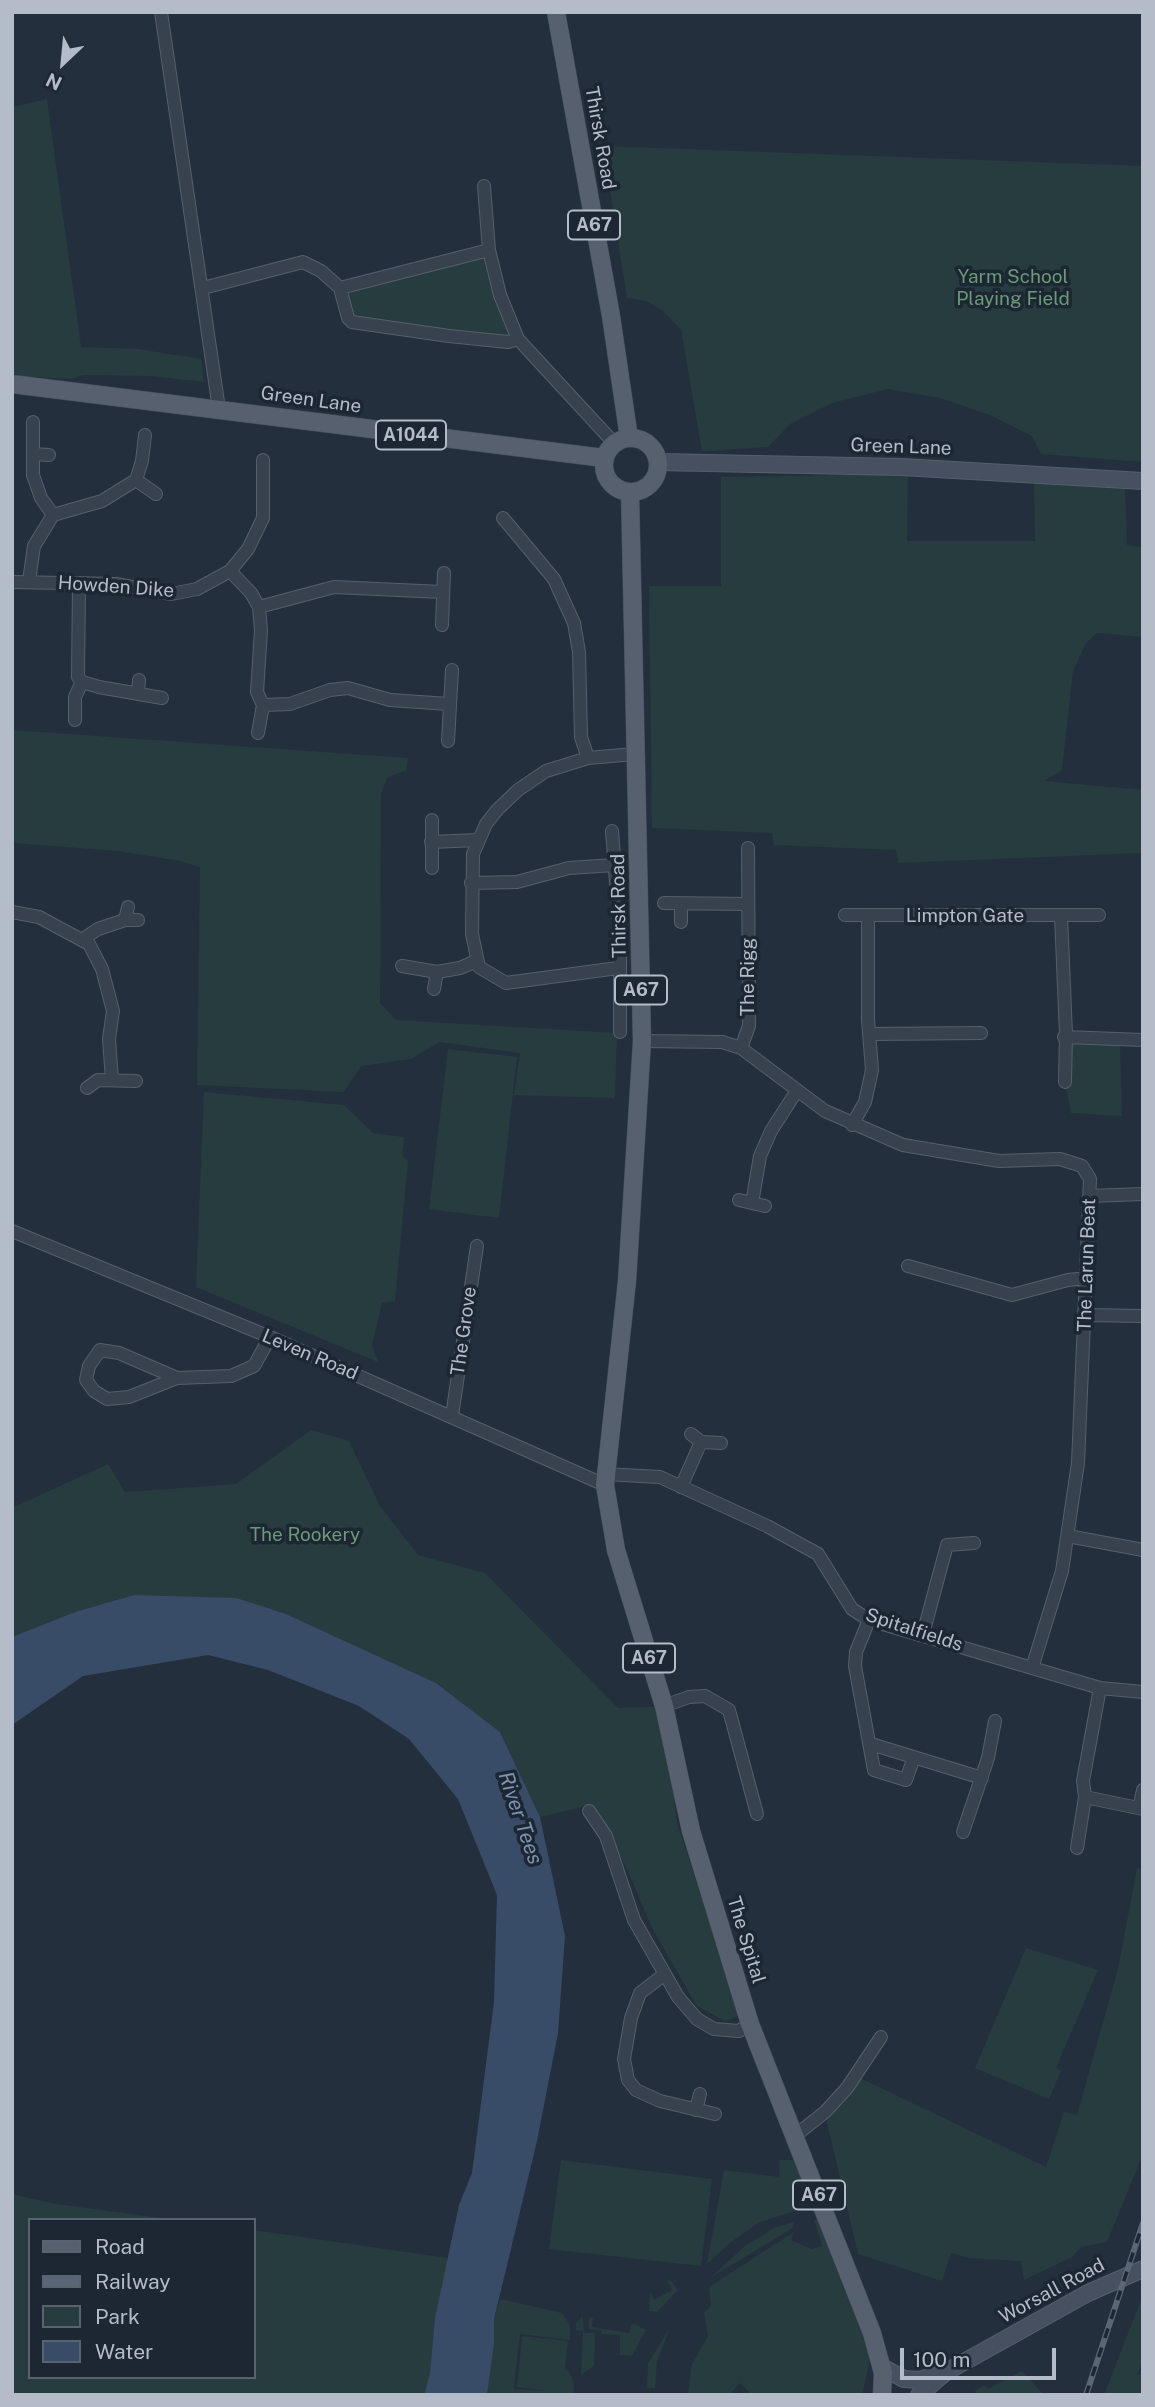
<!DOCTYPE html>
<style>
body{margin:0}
#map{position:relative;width:1155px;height:2407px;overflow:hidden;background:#242f3e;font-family:"Public Sans",sans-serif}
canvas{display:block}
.frame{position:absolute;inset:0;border:14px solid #b4bcc9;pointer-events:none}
.legend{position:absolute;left:28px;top:2218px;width:228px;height:161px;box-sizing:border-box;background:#1d2633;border:2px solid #59626f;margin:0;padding:9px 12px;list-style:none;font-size:21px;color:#b4bcc9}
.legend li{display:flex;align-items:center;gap:14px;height:35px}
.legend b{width:35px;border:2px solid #59626f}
.north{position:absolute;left:28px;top:28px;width:70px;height:70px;-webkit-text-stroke:5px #1d2633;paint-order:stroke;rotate:206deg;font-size:19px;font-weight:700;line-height:28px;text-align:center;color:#b4bcc9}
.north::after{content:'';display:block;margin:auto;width:24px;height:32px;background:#b4bcc9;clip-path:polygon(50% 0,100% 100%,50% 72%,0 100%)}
.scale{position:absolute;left:900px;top:2348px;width:156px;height:32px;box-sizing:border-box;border:4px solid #b4bcc9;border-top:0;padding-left:9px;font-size:21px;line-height:24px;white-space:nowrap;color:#b4bcc9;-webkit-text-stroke:5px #1d2633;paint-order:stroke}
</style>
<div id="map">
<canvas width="1155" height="2407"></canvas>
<div class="frame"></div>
<ul class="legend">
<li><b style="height:9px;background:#56606e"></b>Road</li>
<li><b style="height:9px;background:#5a6575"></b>Railway</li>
<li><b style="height:19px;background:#263c3f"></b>Park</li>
<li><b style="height:19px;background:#394c67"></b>Water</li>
</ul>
<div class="north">N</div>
<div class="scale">100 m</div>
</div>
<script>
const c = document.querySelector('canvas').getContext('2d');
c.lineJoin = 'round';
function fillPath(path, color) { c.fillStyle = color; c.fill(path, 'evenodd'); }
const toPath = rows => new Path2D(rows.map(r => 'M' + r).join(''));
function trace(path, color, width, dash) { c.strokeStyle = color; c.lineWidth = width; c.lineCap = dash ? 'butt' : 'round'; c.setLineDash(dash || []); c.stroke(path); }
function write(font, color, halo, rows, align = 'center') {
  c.font = font + ' "Public Sans",sans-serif'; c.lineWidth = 7; c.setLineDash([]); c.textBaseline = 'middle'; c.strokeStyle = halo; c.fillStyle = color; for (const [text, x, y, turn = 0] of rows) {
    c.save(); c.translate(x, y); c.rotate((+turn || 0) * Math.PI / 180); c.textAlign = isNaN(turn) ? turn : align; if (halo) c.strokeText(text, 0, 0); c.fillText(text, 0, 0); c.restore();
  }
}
const green = toPath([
 [47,99,81,347,138,349,201,359,204,382,151,376,83,375,72,379,12,376,12,107],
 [603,146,1143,166,1143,462,1041,454,1032,436,992,416,940,398,888,389,832,403,790,424,768,447,702,451,681,330,663,311,646,301,627,298],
 [484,257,489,263,510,333,506,337,354,318,347,297,350,291],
 [908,474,907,541,1035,541,1034,483,1125,489,1127,545,1143,547,1143,637,1097,633,1086,643,1073,671,1062,770,1044,781,1143,790,1143,853,898,863,896,850,774,845,772,833,652,828,649,586,721,586,721,477],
 [12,730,408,758,406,770,387,778,381,794,380,1003,396,1020,617,1033,615,1098,514,1095,520,1053,440,1042,411,1059,361,1066,344,1092,197,1085,200,867,180,861,118,851,12,843],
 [1064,1037,1120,1040,1122,1116,1071,1113,1065,1082],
 [448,1049,517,1057,499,1218,429,1209],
 [204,1092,344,1105,373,1133,404,1137,402,1155,408,1161,395,1301,382,1303,372,1345,378,1362,196,1287],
 [311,1430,349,1441,380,1506,418,1555,485,1573,618,1708,664,1706,677,1823,741,2015,725,2021,697,2006,653,1930,625,1865,591,1805,540,1817,500,1732,436,1683,286,1614,133,1595,75,1612,12,1637,12,1508,108,1464,125,1492,236,1484],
 [1137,1868,1143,1869,1143,2154,1107,2242,1081,2247,1072,2257,1024,2280,1021,2261,969,2258,951,2253,942,2281,858,2254,826,2118,860,2078,1046,2167,1064,2112,1077,2115,1118,1969],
 [1026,1948,1098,1970,1056,2068,1061,2071,1049,2099,975,2068],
 [561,2160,712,2179,701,2266,549,2249],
 [780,2160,799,2160,814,2205,760,2222,731,2242,707,2264,724,2170,779,2177],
 [12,2194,57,2204,175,2220,30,2220,30,2377,254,2377,254,2230,448,2258,435,2319,430,2373,424,2395,12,2395],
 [817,2219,871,2356,862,2395,752,2395,740,2383,729,2395,688,2395,691,2366,708,2336,704,2313,711,2306,709,2287,794,2232,791,2240,804,2246,812,2249,822,2246,814,2220],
 [794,2222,793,2228,710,2278,745,2246,774,2228],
 [667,2280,671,2281,678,2290,657,2312,649,2311,650,2292,654,2300,672,2290],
 [1143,2295,1143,2361,1137,2375,1143,2374,1143,2395,1104,2395],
 [500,2299,562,2313,570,2325,570,2340,520,2334,514,2389,547,2391,517,2387,522,2336,568,2341,565,2370,569,2371,574,2384,573,2395,487,2395,494,2319],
 [583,2316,584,2333,595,2333,594,2366,581,2375,583,2331,576,2330,576,2323],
 [589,2317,593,2318,592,2327,629,2333,631,2325,634,2324,646,2330,632,2356,620,2355,620,2335,602,2334,601,2330,589,2329],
 [670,2328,657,2361,655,2388,640,2389,647,2388,648,2363],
 [1022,2371,1044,2395,976,2395,975,2391,984,2385,988,2389]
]);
const water = toPath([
 [134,1595,236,1598,286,1614,436,1683,500,1732,540,1817,565,1936,558,2033,537,2141,494,2319,494,2343,487,2395,424,2395,430,2373,435,2318,459,2205,472,2173,494,2002,497,1895,458,1799,409,1739,359,1706,268,1670,208,1655,83,1676,12,1725,12,1637,75,1612]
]);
const street = toPath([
 [161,12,219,409],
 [484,186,489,250],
 [203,288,303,262,321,271,340,288,348,318,352,322,449,336,508,342,518,339,500,295,489,250,340,288],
 [518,339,614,443],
 [33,422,33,475,41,498,53,515],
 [33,454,49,455],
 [136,480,156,494],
 [503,518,554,579,574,623,579,652,581,737,588,758],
 [230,571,251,593,259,607,261,630,257,692,263,705,290,704,330,690,348,688,390,700,449,704],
 [29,581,34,546,53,515,102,501,136,480,142,461,145,435],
 [12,582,116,584,171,594,197,589,230,571,248,549,263,518,263,460],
 [79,583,78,677,82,682,99,687,162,698],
 [259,607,334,587,442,592],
 [442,625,444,573],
 [138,694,139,680],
 [75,720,75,697,82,682],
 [258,733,263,705],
 [448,741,452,670],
 [432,820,432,868],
 [612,831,617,895],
 [431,842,478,840],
 [471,883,517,882,569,868,614,865],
 [664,903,746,904],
 [128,907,125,920,138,920],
 [12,912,39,917,89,944,102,969,113,1011,109,1039,112,1080],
 [845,915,1099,915],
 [1061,916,1066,1034,1065,1082],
 [681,922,681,904],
 [83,939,98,929,125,920],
 [402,966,437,972,460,968,476,961],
 [618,968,506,983,479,967,472,934,473,854,486,824,497,810,518,790,546,771,588,758,634,754],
 [434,989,437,972],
 [620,1032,620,926],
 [870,1034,981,1033],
 [1064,1037,1143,1040],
 [642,1041,722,1042,741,1048,825,1111,903,1145,999,1161,1060,1159,1082,1166,1090,1179,1078,1463,1062,1571,1033,1665],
 [741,1048,749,1026,748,848],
 [87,1088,98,1080,136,1081],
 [852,1125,865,1102,872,1070,868,1020,868,915],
 [1090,1196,1143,1194],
 [739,1200,765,1206],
 [752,1203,760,1156,771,1131,796,1092],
 [12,1231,270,1337,605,1485],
 [908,1266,1012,1295,1068,1280,1088,1278],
 [1085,1315,1143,1316],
 [177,1378,119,1353,100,1350,89,1366,86,1380,94,1391,107,1399,129,1397,177,1378,231,1376,254,1366,270,1337],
 [452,1416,477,1246],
 [691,1434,701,1442,721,1443],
 [604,1474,660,1477,767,1526,818,1554,852,1609,869,1620,1100,1688,1143,1692],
 [681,1487,701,1442],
 [1068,1536,1143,1550],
 [869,1620,856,1652,855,1666,874,1770,906,1780,914,1757],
 [923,1634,947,1545,974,1543],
 [1100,1688,1083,1781,1085,1797,1143,1809],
 [664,1706,689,1697,705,1696,729,1710,757,1814],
 [871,1744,982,1778],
 [1139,1808,1143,1790],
 [589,1811,606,1836,634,1920,678,1997,697,2019,714,2029,739,2031,750,2024],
 [963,1832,988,1758,995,1721],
 [1077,1848,1085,1797],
 [665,1974,640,1993,631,2018,624,2059,628,2080,636,2090,660,2101,715,2114],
 [696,2110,700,2094],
 [796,2135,825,2112,847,2088,881,2037]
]);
const secondary = toPath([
 [658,462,902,467,1143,481],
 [882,2367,904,2379,920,2380,937,2375],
 [919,2395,946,2372,1088,2293,1143,2269]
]);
const primary = toPath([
 [556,12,611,316,629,438],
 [12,384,604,458],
 '604 465a27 27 0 1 1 54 0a27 27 0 1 1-54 0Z',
 [630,493,642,1041,627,1281,605,1485,616,1550,664,1706,691,1831,750,2024,872,2333,883,2373,882,2395]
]);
const rail = toPath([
 [1086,2395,1143,2223]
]);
const shields = [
 [594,225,52],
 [411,435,70],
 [641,990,52],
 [649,1658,52],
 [819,2195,52]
];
const shieldNames = [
 ["A67",594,225],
 ["A1044",411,435],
 ["A67",641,990],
 ["A67",649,1658],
 ["A67",819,2195]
];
const streetNames = [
 ["Thirsk Road",600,138,80],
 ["Green Lane",311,400,8],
 ["Green Lane",901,447,2],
 ["Howden Dike",116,587,4],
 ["Thirsk Road",619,906,-91],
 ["Limpton Gate",965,916],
 ["The Rigg",748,977,-90],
 ["The Larun Beat",1087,1265,-88],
 ["The Grove",464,1331,-82],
 ["Leven Road",310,1355,23],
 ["Spitalfields",914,1630,18],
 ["The Spital",746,1940,73],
 ["Worsall Road",1052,2291,-28]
];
const parkNames = [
 ["Yarm School",1013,277],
 ["Playing Field",1013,299],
 ["The Rookery",305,1535]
];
const waterNames = [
 ["River Tees",520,1818,71]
];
fillPath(green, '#263c3f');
fillPath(water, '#394c67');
trace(street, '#565f6c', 14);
trace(secondary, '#565f6c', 18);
trace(primary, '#414a57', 19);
trace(street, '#38414e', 12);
trace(secondary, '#465061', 16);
trace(primary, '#56606e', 18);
trace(rail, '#5a6575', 6);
trace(rail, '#1d2633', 3.5, [10]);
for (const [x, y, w] of shields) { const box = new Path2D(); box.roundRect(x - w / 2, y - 14.5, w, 29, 5); c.fillStyle = '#1d2633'; c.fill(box); trace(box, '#b4bcc9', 2); }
write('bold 18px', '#b4bcc9', null, shieldNames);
write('19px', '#b4bcc9', '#1d2633', streetNames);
write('19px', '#6b9a76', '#1d2633', parkNames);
write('italic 21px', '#7c92b1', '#1d2633', waterNames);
</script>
